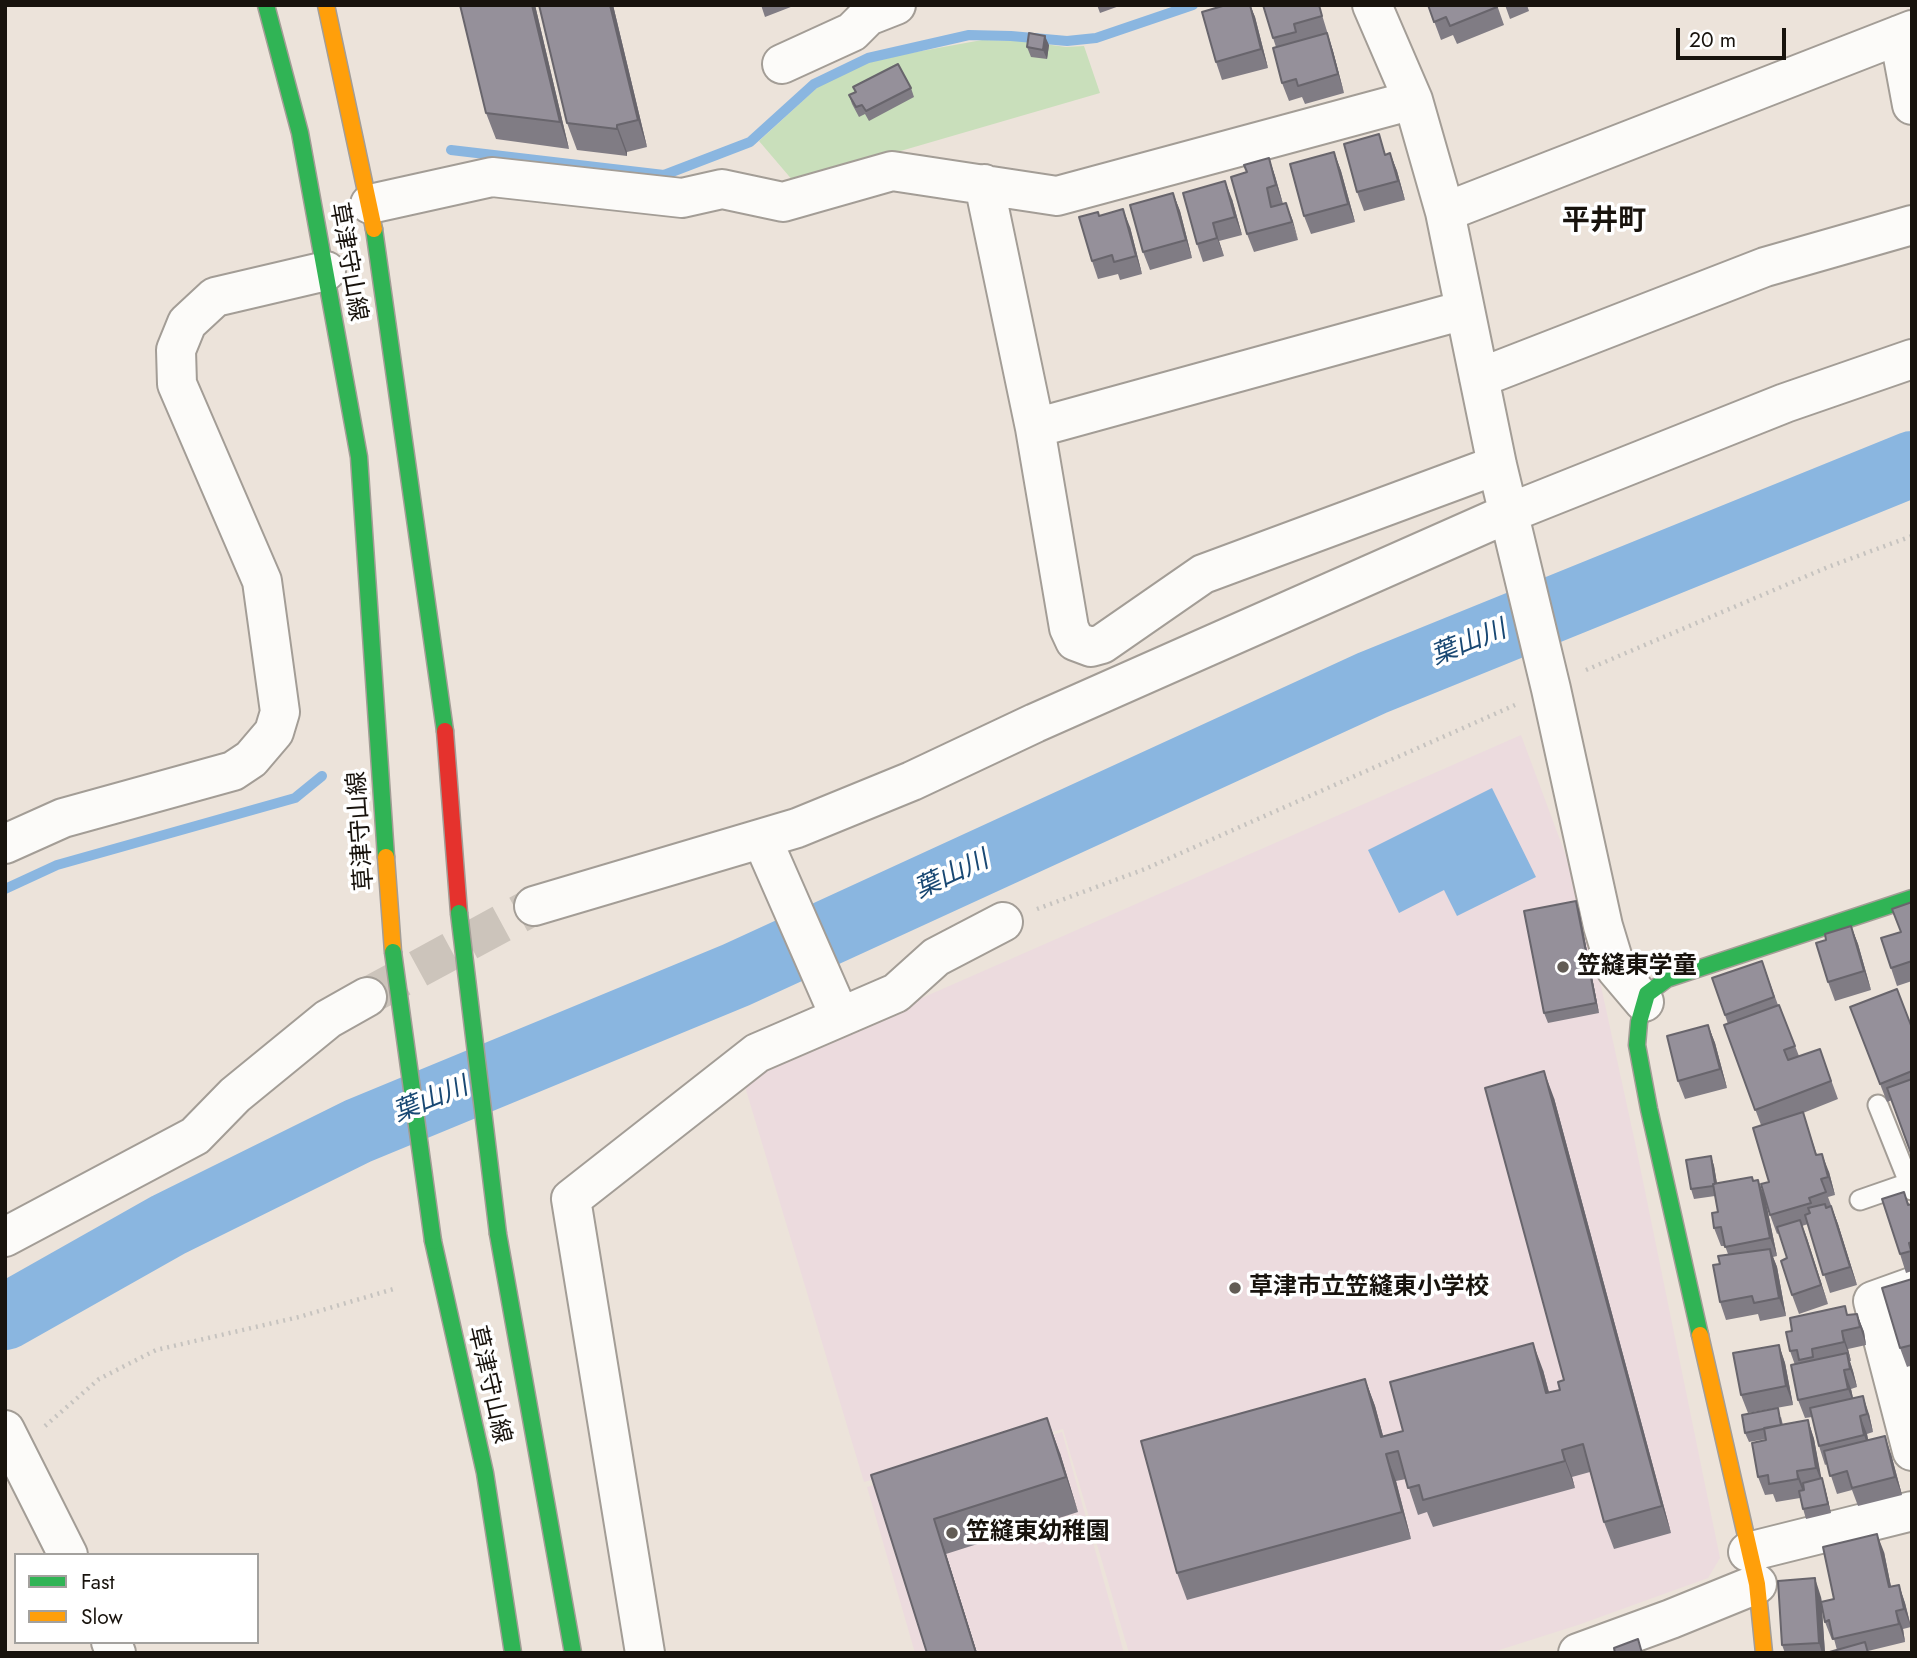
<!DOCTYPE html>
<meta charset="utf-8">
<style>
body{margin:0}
#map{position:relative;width:1917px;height:1658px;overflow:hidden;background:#ece3da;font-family:Jost,sans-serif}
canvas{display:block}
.frame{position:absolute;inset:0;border:7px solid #18130d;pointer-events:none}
.legend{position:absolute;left:14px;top:1553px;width:245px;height:91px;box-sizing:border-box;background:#fff;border:2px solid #a3a19e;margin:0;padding:9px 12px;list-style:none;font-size:21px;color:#18130d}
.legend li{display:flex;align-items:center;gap:14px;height:35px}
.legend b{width:35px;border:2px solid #a3a19e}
.scale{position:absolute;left:1676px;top:28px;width:110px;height:32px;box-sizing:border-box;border:4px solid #18130d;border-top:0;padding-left:9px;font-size:21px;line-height:24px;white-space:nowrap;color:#18130d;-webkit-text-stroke:5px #fff;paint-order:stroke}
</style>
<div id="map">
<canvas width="1917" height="1658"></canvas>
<div class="frame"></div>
<ul class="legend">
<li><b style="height:9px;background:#30b455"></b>Fast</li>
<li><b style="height:9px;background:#ff9f0a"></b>Slow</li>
</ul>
<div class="scale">20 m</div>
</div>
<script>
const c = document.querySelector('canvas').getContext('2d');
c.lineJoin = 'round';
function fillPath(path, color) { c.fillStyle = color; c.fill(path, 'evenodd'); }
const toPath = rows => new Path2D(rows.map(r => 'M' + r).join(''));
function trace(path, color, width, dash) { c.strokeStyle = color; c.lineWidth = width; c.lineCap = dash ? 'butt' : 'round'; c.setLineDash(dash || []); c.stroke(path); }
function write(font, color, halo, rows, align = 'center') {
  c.font = font + ' Jost,"Noto Sans JP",sans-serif'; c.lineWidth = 7; c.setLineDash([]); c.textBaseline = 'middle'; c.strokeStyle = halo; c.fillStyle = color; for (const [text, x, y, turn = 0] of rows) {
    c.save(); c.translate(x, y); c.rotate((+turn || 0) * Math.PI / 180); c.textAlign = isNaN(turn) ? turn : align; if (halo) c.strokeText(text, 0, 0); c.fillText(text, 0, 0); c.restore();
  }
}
const education = toPath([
 [1521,735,1582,899,1636,1147,1720,1558,1708,1578,1578,1625,1490,1653,1129,1653,1063,1429,864,1482,743,1080,776,1062],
 [1062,1432,1124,1653,915,1653,867,1487]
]);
const green = toPath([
 [982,40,1022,41,1066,47,1084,46,1100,93,794,182,759,141,819,86,867,63,905,54]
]);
const water = toPath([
 [1492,788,1536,877,1457,916,1444,890,1399,913,1368,850]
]);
const stream = toPath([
 [451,150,664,175,750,142,814,84,868,58,969,35,1011,36,1067,41,1096,38,1193,5],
 [5,889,57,865,295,798,322,776]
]);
const river = toPath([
 [5,1317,168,1225,358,1131,736,975,1372,683,1912,464]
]);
const streetTunnel = toPath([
 [368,996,534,906]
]);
const path = toPath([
 [1586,670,1828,567,1912,536],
 [1037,909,1145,869,1515,705],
 [45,1426,99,1379,156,1350,299,1317,397,1288]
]);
const lane = toPath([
 [1878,1105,1912,1190],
 [1860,1200,1909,1183]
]);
const street = toPath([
 [1372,5,1413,100,1445,212,1497,465,1551,689,1603,926,1616,969,1644,1002],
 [1899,35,1912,105],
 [782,64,852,32,868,16,896,5],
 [984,184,1035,428,1069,628,1075,641,1091,647,1102,644,1203,574,1497,465],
 [370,204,492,177,682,198,722,189,783,202,892,171,1057,196,1413,100],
 [1445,212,1912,30],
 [1479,378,1765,267,1912,225],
 [1035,428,1464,310],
 [762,839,840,1017],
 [5,844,63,818,233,771,251,759,274,732,280,712,262,581,177,384,176,350,187,323,215,297,326,271],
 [534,906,797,828,912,781,1035,723,1509,513,1785,403,1912,359],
 [5,1237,195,1136,235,1095,328,1019,367,997],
 [1912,1287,1873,1301,1912,1451],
 [5,1430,68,1555],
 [1748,1552,1912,1511],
 [111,1642,116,1653],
 [645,1653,571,1199,757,1053,896,993,936,957,1003,922],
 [1578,1653,1671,1619,1757,1584]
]);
const fast = toPath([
 [266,5,300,133,359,457,386,857],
 [374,229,445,731],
 [498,1234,573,1653],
 [433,1241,485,1473,513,1653],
 [1700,1335,1649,1109,1637,1045,1639,1022,1647,994,1667,979,1912,898]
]);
const slow = toPath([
 [326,5,374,229],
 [386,857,393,952],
 [1700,1335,1757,1584,1764,1653]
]);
const jam = toPath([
 [445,731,459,913]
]);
const fastBridge = toPath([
 [459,913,498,1234],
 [393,952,433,1241]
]);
const wall = toPath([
 [460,5,535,5,569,149,496,139,486,113],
 [539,5,613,5,647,147,627,152,627,156,577,150,567,123],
 [761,5,796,5,765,17],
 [1097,5,1122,5,1100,13],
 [1226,5,1250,5,1255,17,1268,68,1222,80,1216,62],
 [1319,5,1333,51,1344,93,1305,104,1302,97,1289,101,1282,83,1276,47,1273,38],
 [1428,5,1497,5,1504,25,1457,44,1453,35,1441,40],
 [1505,5,1527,5,1529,11,1510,19],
 [1049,45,1047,59,1031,57,1027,47],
 [853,87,911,88,914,97,869,121,865,114,859,117,852,104,849,95,855,92],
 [1334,152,1341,171,1355,222,1311,234,1304,216],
 [1390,153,1397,171,1405,200,1364,211,1357,192],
 [1269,158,1275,176,1283,204,1286,203,1298,240,1254,252,1247,234,1247,172],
 [1173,193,1180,211,1192,258,1150,270,1143,252],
 [1232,199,1242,235,1219,241,1224,256,1203,262,1197,244],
 [1099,216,1130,227,1142,274,1120,280,1118,274,1098,279,1092,261],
 [1576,901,1579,910,1599,1013,1548,1023,1544,1013],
 [1912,902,1912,981,1897,986,1891,968,1901,932],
 [1851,926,1858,944,1871,990,1835,1001,1828,982,1826,940],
 [1762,961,1778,1005,1779,1005,1799,1056,1820,1049,1838,1099,1803,1113,1817,1155,1829,1172,1835,1195,1828,1197,1838,1224,1857,1285,1830,1293,1808,1224,1802,1226,1828,1304,1799,1314,1792,1295,1787,1258,1779,1233,1777,1234,1770,1215,1769,1182,1761,1125,1724,1025,1728,1024,1712,978],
 [1850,1007,1912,1028,1912,1156,1892,1100,1887,1102],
 [1708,1025,1715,1043,1727,1088,1685,1099,1678,1081],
 [1554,1098,1671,1533,1614,1549,1604,1522,1590,1472,1572,1477,1575,1488,1433,1527,1427,1512,1418,1515,1406,1479,1396,1481,1411,1539,1187,1600,1177,1573,1365,1379,1375,1406,1383,1436,1403,1431,1543,1370,1549,1392,1560,1390,1564,1380],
 [1711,1156,1714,1166,1717,1184,1758,1180,1765,1198,1777,1256,1773,1257,1777,1267,1786,1316,1760,1321,1758,1314,1726,1320,1720,1302,1720,1264,1728,1254,1725,1246,1721,1246,1714,1228,1718,1212,1715,1196,1694,1199,1691,1189],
 [1904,1192,1909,1204,1912,1204,1912,1271,1906,1273,1900,1254],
 [1912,1279,1912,1365,1907,1367,1900,1348],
 [1857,1314,1864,1332,1866,1345,1848,1349,1851,1361,1850,1361,1853,1371,1857,1387,1851,1389,1853,1398,1869,1414,1873,1432,1867,1434,1868,1440,1891,1454,1902,1495,1858,1506,1852,1490,1837,1494,1827,1464,1825,1465,1819,1446,1812,1417,1805,1418,1798,1400,1795,1365,1790,1351,1792,1331],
 [1779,1345,1785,1363,1793,1405,1748,1413,1741,1395],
 [1781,1417,1783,1425,1808,1420,1814,1439,1821,1479,1825,1488,1831,1513,1806,1519,1800,1498,1776,1502,1773,1494,1765,1495,1758,1477,1766,1439,1749,1442,1745,1433],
 [1060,1453,1078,1512,946,1554,977,1653,927,1653,871,1475],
 [1884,1552,1891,1587,1899,1585,1905,1603,1911,1627,1903,1629,1905,1642,1868,1651,1869,1653,1826,1653,1837,1650,1834,1639,1832,1640,1825,1622,1822,1608,1825,1653,1785,1653,1782,1645,1821,1597,1822,1602,1834,1599]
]);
const shadedWall = toPath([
 [532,5,535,5,569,149,560,122],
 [610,5,613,5,647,147,638,120],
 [1250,5,1255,17,1268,68,1261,49],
 [1327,33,1333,51,1344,93,1338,74],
 [1045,36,1049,45,1047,59,1043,50],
 [617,125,627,152,627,156,617,129],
 [1334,152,1341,171,1355,222,1348,204],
 [1390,153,1397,171,1405,200,1398,181],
 [1269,158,1275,176,1283,204,1276,185],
 [1225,181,1232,199,1242,235,1235,217],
 [1173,193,1180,211,1192,258,1186,240],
 [1286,203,1293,221,1298,240,1292,222],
 [1123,209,1130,227,1142,274,1136,256],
 [1213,223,1224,256,1217,238],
 [1576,901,1579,910,1599,1013,1596,1003],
 [1851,926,1858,944,1871,990,1864,971],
 [1708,1025,1715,1043,1727,1088,1720,1069],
 [1544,1071,1554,1098,1671,1533,1662,1506],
 [1822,1154,1829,1172,1835,1195,1828,1177],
 [1711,1156,1714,1166,1719,1195,1715,1186],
 [1758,1180,1765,1198,1777,1256,1770,1238],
 [1831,1206,1838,1224,1857,1285,1850,1267],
 [1800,1220,1807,1238,1828,1304,1821,1285],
 [1770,1249,1777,1267,1786,1316,1779,1298],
 [1857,1314,1864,1332,1866,1345,1860,1327],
 [1842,1331,1848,1349,1851,1361,1844,1342],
 [1533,1343,1543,1370,1556,1420,1546,1393],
 [1779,1345,1785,1363,1793,1405,1786,1386],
 [1847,1353,1853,1371,1857,1387,1850,1369],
 [1844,1370,1851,1389,1855,1407,1848,1389],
 [1365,1379,1375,1406,1388,1454,1381,1437],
 [1863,1396,1869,1414,1873,1432,1867,1414],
 [1860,1416,1867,1434,1871,1454,1864,1435],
 [1047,1418,1060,1453,1078,1512,1066,1477],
 [1808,1420,1814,1439,1823,1486,1816,1468],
 [1885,1436,1891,1454,1902,1495,1895,1477],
 [1562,1450,1572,1477,1575,1488,1565,1461],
 [1386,1454,1396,1481,1411,1539,1402,1512],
 [1797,1471,1804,1489,1805,1497,1798,1479],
 [1822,1478,1825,1488,1831,1513,1828,1504],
 [934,1519,946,1554,977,1653,976,1653],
 [1877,1534,1884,1552,1895,1606,1889,1587],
 [1815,1578,1821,1597,1825,1653,1822,1653,1819,1643],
 [1899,1585,1905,1603,1911,1627,1904,1609],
 [1896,1611,1903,1629,1905,1642,1899,1624]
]);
const building = toPath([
 [460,5,532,5,560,122,486,113,460,5],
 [539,5,610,5,638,120,617,125,617,129,567,123,539,5],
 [1226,5,1250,5,1261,49,1216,62,1202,12,1226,5],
 [1263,5,1319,5,1322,16,1294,24,1296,32,1273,38,1263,5],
 [1428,5,1497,5,1497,7,1450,26,1446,17,1434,22,1428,5],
 [1029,33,1045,36,1043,50,1027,47,1029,33],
 [1327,33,1338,74,1298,86,1296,79,1282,83,1273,48,1327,33],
 [898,64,911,88,866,111,862,105,856,107,849,95,856,92,853,87,898,64],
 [1379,134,1385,155,1390,153,1398,181,1357,192,1344,144,1379,134],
 [1334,152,1348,204,1304,216,1290,164,1334,152],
 [1269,158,1276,185,1267,188,1271,207,1286,203,1292,222,1247,234,1231,177,1247,172,1244,165,1269,158],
 [1225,181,1235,217,1213,223,1217,238,1197,244,1183,193,1225,181],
 [1173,193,1186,240,1143,252,1130,205,1173,193],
 [1123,209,1136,256,1114,262,1112,255,1092,261,1079,217,1098,212,1099,216,1123,209],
 [1576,901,1596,1003,1544,1013,1524,911,1576,901],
 [1912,902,1912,961,1891,968,1881,938,1901,932,1892,909,1912,902],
 [1851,926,1864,971,1828,982,1816,943,1826,940,1825,934,1851,926],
 [1762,961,1774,997,1725,1015,1712,978,1762,961],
 [1897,989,1912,1028,1912,1071,1880,1084,1850,1007,1897,989],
 [1779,1005,1795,1046,1784,1050,1788,1060,1820,1049,1831,1081,1755,1110,1724,1025,1779,1005],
 [1708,1025,1720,1069,1678,1081,1667,1036,1708,1025],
 [1544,1071,1662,1506,1604,1522,1583,1444,1562,1450,1565,1461,1423,1500,1419,1485,1408,1488,1398,1451,1386,1454,1402,1512,1177,1573,1141,1441,1365,1379,1381,1437,1403,1431,1390,1382,1533,1343,1546,1393,1560,1390,1558,1382,1564,1380,1485,1088,1544,1071],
 [1912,1079,1912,1156,1887,1088,1912,1079],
 [1803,1112,1816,1155,1822,1154,1828,1177,1821,1179,1826,1192,1809,1198,1811,1203,1770,1215,1761,1184,1769,1182,1753,1128,1803,1112],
 [1711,1156,1715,1184,1713,1184,1713,1186,1691,1189,1686,1160,1711,1156],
 [1752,1177,1753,1181,1758,1180,1770,1238,1725,1247,1721,1227,1714,1228,1712,1213,1718,1212,1713,1184,1752,1177],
 [1904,1192,1908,1205,1912,1204,1912,1242,1909,1243,1911,1251,1900,1254,1882,1199,1904,1192],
 [1825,1204,1826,1208,1831,1206,1850,1267,1823,1275,1805,1215,1810,1213,1808,1208,1825,1204],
 [1800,1220,1821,1285,1792,1295,1781,1261,1787,1258,1777,1227,1800,1220],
 [1770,1249,1779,1298,1754,1303,1752,1296,1720,1302,1713,1265,1720,1264,1718,1256,1770,1249],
 [1912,1279,1912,1345,1900,1348,1882,1288,1912,1279],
 [1845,1306,1847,1315,1857,1314,1860,1327,1842,1331,1844,1342,1812,1349,1813,1357,1799,1360,1797,1350,1790,1351,1786,1332,1792,1331,1790,1318,1845,1306],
 [1779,1345,1786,1386,1741,1395,1733,1353,1779,1345],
 [1847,1353,1850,1369,1844,1370,1848,1389,1798,1400,1791,1365,1847,1353],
 [1863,1396,1867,1414,1860,1416,1864,1435,1819,1446,1810,1408,1863,1396],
 [1778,1408,1781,1425,1745,1433,1742,1415,1778,1408],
 [1047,1418,1066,1477,934,1519,976,1653,927,1653,871,1475,1047,1418],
 [1808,1420,1816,1468,1797,1471,1798,1479,1769,1484,1768,1475,1758,1477,1752,1443,1766,1440,1764,1428,1808,1420],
 [1885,1436,1895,1477,1852,1488,1847,1471,1830,1476,1824,1451,1885,1436],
 [1822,1478,1828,1504,1803,1509,1799,1491,1804,1490,1803,1483,1822,1478],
 [1877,1534,1889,1587,1899,1585,1904,1609,1896,1611,1899,1624,1833,1639,1829,1620,1825,1622,1821,1602,1834,1599,1823,1547,1877,1534],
 [1815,1578,1819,1643,1782,1645,1778,1581,1815,1578],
 [1638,1639,1642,1653,1615,1653,1614,1648,1638,1639],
 [1865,1642,1868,1653,1826,1653,1865,1642]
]);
const markers = [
 [1563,967,7,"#625c55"],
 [1235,1288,7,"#625c55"],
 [952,1533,7,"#625c55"]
];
const streetNames = [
 ["草津守山線",347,262,80],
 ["草津守山線",362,831,-94],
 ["草津守山線",488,1385,77]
];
const poiNames = [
 ["笠縫東学童",1577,967],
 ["草津市立笠縫東小学校",1249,1288],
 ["笠縫東幼稚園",966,1533]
];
const waterNames = [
 ["葉山川",1469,644,-22],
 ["葉山川",952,876,-25],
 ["葉山川",431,1101,-22]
];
const quarterNames = [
 ["平井町",1604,222]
];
fillPath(education, '#ecdbde');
fillPath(green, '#c9dfbb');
fillPath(water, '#8ab6e0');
trace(stream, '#8ab6e0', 10);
trace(river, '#8ab6e0', 66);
trace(streetTunnel, '#ccc4bb', 38, [38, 19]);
trace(lane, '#a39d96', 23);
trace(street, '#a39d96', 42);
trace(fast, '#a39d96', 19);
trace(slow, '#a39d96', 19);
trace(jam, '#a39d96', 19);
trace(path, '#c6c3bf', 4.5, [2, 5]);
trace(lane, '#fcfbf9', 19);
trace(street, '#fcfbf9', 38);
trace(fast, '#30b455', 16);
trace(slow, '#ff9f0a', 16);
trace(jam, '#e5322d', 16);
trace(fastBridge, '#a39d96', 19, []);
trace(fastBridge, '#30b455', 16);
fillPath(wall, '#807c84');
fillPath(shadedWall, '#68656c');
fillPath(building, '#95909a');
trace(building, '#68656c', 2);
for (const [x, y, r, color] of markers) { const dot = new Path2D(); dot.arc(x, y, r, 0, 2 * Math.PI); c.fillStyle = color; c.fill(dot); trace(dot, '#fff', 2.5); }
write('24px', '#18130d', '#fff', streetNames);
write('bold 24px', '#18130d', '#fff', poiNames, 'left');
write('italic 26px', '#194873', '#fff', waterNames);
write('bold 28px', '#18130d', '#fff', quarterNames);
</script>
